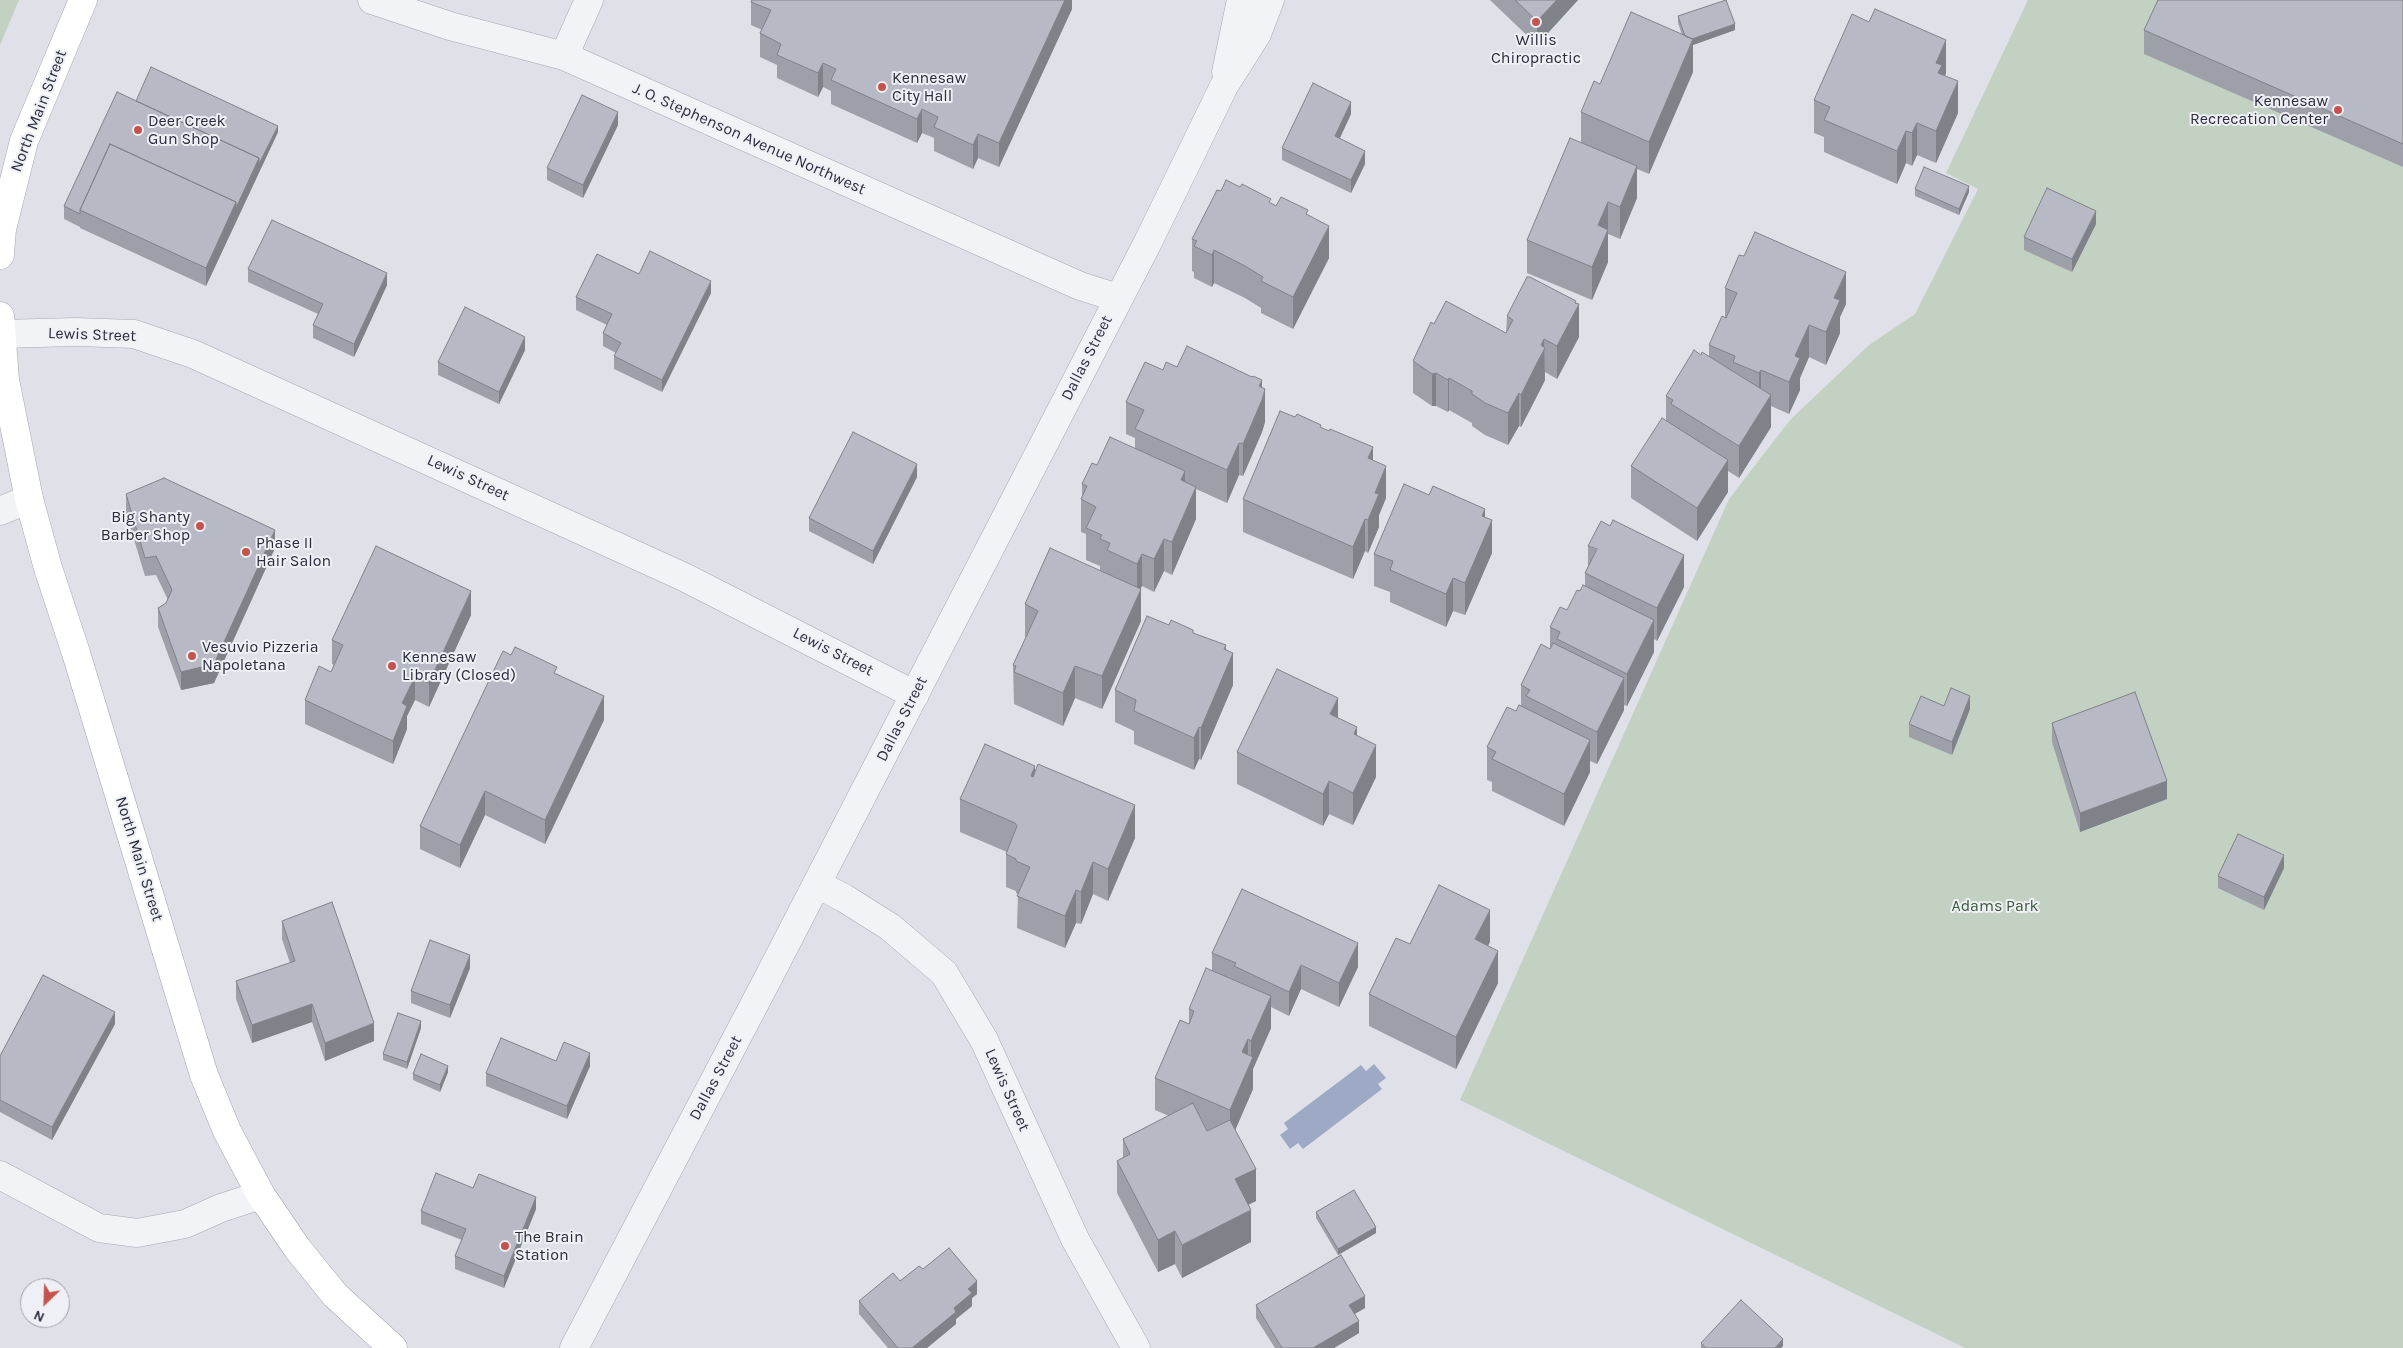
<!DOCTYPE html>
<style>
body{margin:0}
#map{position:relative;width:2403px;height:1348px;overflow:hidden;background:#e0e1e8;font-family:Karla,sans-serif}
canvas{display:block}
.north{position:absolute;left:20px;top:1278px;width:50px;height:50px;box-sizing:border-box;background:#eff0f5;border:1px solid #a0a2ac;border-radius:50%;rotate:204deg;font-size:14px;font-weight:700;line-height:20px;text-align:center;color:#2a2d3e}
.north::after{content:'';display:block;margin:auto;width:18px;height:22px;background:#c4534d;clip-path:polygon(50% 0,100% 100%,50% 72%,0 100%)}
</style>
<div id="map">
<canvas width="2403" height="1348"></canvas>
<div class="north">N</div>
</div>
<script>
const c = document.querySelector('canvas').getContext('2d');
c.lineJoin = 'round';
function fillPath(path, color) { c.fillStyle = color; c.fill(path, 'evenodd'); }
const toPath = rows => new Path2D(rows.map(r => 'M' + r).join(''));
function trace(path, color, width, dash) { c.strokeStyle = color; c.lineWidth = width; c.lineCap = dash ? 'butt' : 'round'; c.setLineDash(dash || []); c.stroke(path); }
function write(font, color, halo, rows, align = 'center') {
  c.font = font + ' Karla,sans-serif'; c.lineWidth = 4; c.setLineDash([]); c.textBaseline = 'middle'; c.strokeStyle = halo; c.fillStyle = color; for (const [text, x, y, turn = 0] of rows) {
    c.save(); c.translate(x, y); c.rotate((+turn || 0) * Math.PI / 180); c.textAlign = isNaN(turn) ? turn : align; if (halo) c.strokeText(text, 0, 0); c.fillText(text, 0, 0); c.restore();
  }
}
const green = toPath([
 [0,0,19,0,0,45],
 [2028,0,2403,0,2403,1348,1965,1348,1460,1100,1729,499,1790,420,1869,345,1915,314,1978,189,1946,173]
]);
const water = toPath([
 [1374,1064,1386,1078,1378,1084,1382,1089,1303,1149,1298,1143,1290,1149,1280,1135,1288,1129,1284,1123,1361,1065,1366,1071]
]);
const minor = toPath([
 [372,0,450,26,564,56,1080,286,1118,298],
 [564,56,589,0],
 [1226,72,1241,0],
 [1,334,76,332,134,334,193,354,684,577,915,695],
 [0,511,29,499],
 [817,884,844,898,890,927,944,973,984,1040,1075,1239,1136,1348],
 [0,1175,99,1228,137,1233,185,1224,221,1208,261,1195],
 [574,1348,764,986,1148,242,1224,86,1257,34,1270,0]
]);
const major = toPath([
 [0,255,2,229,24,141,83,0],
 [0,316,5,380,29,499,48,568,76,653,204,1075,227,1131,261,1195,297,1248,335,1295,393,1348]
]);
const wall = toPath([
 [1072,0,1072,9,999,167,978,158,973,169,934,151,934,138,922,133,917,143,831,104,831,91,823,87,818,97,777,78,777,65,760,57,760,33,762,30,751,25,751,2],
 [1490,0,1578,0,1537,45],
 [2403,0,2403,167,2144,54,2144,30],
 [1678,16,1735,30,1693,45,1693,72,1649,174,1637,169,1637,198,1620,239,1608,234,1608,262,1592,300,1527,273,1527,240,1581,142,1581,112,1600,84,1682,35,1678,23],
 [1946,73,1945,76,1958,113,1936,163,1917,155,1912,166,1906,163,1897,184,1824,152,1824,137,1814,133,1814,100],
 [136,101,278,132,206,286,80,228,80,227,64,219,64,206],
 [1351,114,1339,139,1365,164,1351,193,1282,160,1282,148],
 [618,125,583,198,547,180,547,168],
 [1915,189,1969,192,1959,215,1915,196],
 [1221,191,1271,203,1276,206,1308,215,1329,258,1293,329,1261,313,1261,308,1245,298,1214,283,1212,287,1194,278,1194,272,1192,271,1192,239],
 [2096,224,2072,272,2024,250,2024,237],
 [248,269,387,285,354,357,313,338,313,325,318,314,248,282],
 [639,274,711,293,662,392,614,369,614,356,616,353,603,346,603,333,607,325,576,310,576,297],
 [1725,288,1846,304,1840,317,1840,333,1826,365,1809,357,1800,378,1800,390,1789,414,1771,406,1771,427,1739,478,1728,471,1728,492,1697,541,1631,498,1631,466,1666,420,1666,396,1701,355,1709,356,1709,345,1725,318],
 [1576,303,1579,337,1557,379,1545,372,1545,380,1538,394,1521,427,1519,426,1508,445,1485,435,1472,426,1472,423,1449,410,1448,412,1436,406,1432,406,1413,393,1413,361,1434,324,1506,333,1507,316],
 [525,350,499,404,438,375,438,362],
 [1177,367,1262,388,1265,422,1262,432,1243,476,1239,475,1227,503,1196,489,1196,519,1172,575,1164,571,1154,592,1142,586,1141,588,1141,621,1102,709,1075,698,1063,726,1014,704,1013,665,1026,637,1025,637,1025,604,1100,570,1100,566,1086,560,1086,534,1081,532,1081,499,1082,497,1082,484,1097,465,1135,448,1135,438,1126,434,1126,402,1163,370],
 [1321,428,1373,460,1386,498,1379,515,1379,527,1368,553,1365,551,1353,579,1243,532,1243,499],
 [917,477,873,564,809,531,809,518],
 [126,494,275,548,214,683,181,690,158,627,158,608,166,603,168,600,156,575,145,576,126,513],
 [1429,495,1485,517,1492,553,1465,615,1453,611,1446,627,1390,602,1390,592,1374,586,1374,554],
 [1588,546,1684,587,1657,641,1654,639,1654,652,1627,706,1624,705,1624,710,1597,764,1590,761,1590,772,1564,826,1492,791,1492,782,1487,780,1487,747,1521,705,1521,685,1550,648,1550,627,1567,610,1580,591,1585,586,1585,573,1588,567],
 [471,615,429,707,415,700,407,716,407,729,393,764,305,724,305,700,331,672,334,665,332,664,332,640],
 [1169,625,1193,633,1226,649,1233,685,1201,760,1199,759,1194,770,1134,744,1134,731,1115,722,1115,690],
 [511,655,557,674,604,720,545,844,485,815,460,868,420,849,420,826],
 [1944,706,1970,709,1952,755,1909,737,1909,724],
 [1338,718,1357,736,1376,777,1353,825,1329,814,1323,826,1237,784,1237,752],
 [2052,723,2167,799,2080,832,2052,742],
 [1035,771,1135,838,1108,901,1093,894,1081,924,1076,923,1065,948,1017,928,1018,894,1016,893,1016,891,1006,887,1006,854,1007,852,960,832,960,799],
 [2284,868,2264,910,2218,888,2218,876],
 [282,921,374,1041,325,1061,312,1022,252,1043,236,999,236,981,290,963,282,939],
 [1490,942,1488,945,1498,983,1456,1069,1369,1026,1369,994,1410,944],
 [1212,953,1358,967,1339,1007,1301,989,1289,1016,1271,1007,1271,1028,1253,1069,1253,1089,1235,1130,1256,1201,1248,1205,1251,1242,1182,1278,1175,1264,1158,1272,1117,1193,1117,1161,1123,1157,1123,1139,1169,1116,1155,1110,1155,1078,1189,1024,1189,1009,1212,971],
 [470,968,450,1018,411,1003,411,991],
 [115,1024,52,1140,0,1112,0,1056],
 [421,1028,407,1069,383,1060,383,1054],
 [556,1061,590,1066,567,1119,486,1086,486,1073],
 [448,1072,440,1092,413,1080,413,1074],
 [473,1188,536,1209,504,1288,455,1269,455,1256,462,1240,421,1224,421,1211],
 [1316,1212,1376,1233,1338,1255,1316,1218],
 [923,1269,977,1294,972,1298,972,1306,956,1319,956,1324,927,1348,888,1348,859,1314,859,1301],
 [1256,1305,1365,1308,1355,1314,1359,1333,1334,1348,1275,1348,1256,1318],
 [1701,1343,1783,1346,1781,1348,1701,1348]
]);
const shadedWall = toPath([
 [1065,0,1072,0,1072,9,999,167,999,143],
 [1557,0,1578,0,1537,45,1537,21],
 [1735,24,1735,30,1693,45,1693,72,1649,174,1649,142,1687,41],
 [1946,40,1946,73,1942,82,1942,97,1936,63],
 [823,63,823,87,818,97,818,73],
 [1958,81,1958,113,1936,163,1936,131],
 [1351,102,1351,114,1335,149,1335,136],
 [922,109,922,133,917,143,917,119],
 [618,112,618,125,583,198,583,185],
 [1917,123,1917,155,1912,166,1912,133],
 [278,126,278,132,206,286,206,268,236,202,259,158],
 [1906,131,1906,163,1897,184,1897,151],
 [978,134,978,158,973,169,973,145],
 [1365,151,1365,164,1351,193,1351,180],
 [1637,166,1637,198,1620,239,1620,207],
 [1969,186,1969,192,1959,215,1959,209],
 [1608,202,1608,262,1592,300,1592,267,1598,225],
 [2096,211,2096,224,2072,272,2072,259],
 [1329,226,1329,258,1293,329,1293,297],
 [1214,250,1214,283,1212,287,1212,255],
 [1846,272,1846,304,1840,317,1840,333,1826,365,1826,332,1834,298],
 [387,273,387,285,354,357,354,344],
 [711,281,711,293,662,392,662,380],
 [1576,301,1576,310,1579,304,1579,337,1557,379,1557,346],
 [1809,325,1809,357,1800,378,1800,390,1789,414,1789,382,1795,356],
 [525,337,525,350,499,404,499,392],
 [1544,339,1545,380,1538,394,1521,427,1521,395,1541,345],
 [1761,370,1761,402,1759,406,1759,373],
 [1436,373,1436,406,1432,406,1432,374],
 [1449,378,1449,410,1448,412,1448,380],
 [1262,380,1262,401,1265,389,1265,422,1262,432,1243,476,1243,444,1259,386],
 [1519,393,1519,426,1508,445,1508,413],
 [1771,395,1771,427,1739,478,1739,446],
 [1239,443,1239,475,1227,503,1227,470],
 [1373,447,1373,479,1368,458],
 [1728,460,1728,492,1697,541,1697,508],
 [917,464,917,477,873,564,873,551],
 [1386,466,1386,498,1379,515,1379,527,1368,553,1368,520,1375,493],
 [1185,471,1185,503,1181,480],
 [1196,487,1196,519,1172,575,1172,542],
 [1485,509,1485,536,1492,520,1492,553,1465,615,1465,583,1482,516],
 [1365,519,1365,551,1353,579,1353,547],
 [275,530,275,548,214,683,181,690,181,672],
 [1164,539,1164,571,1154,592,1154,559],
 [1142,554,1142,586,1137,596,1137,564],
 [1684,555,1684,587,1657,641,1657,608],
 [1453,578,1453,611,1446,627,1446,594],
 [1141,589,1141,621,1102,709,1102,676],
 [471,591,471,615,429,707,429,683],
 [1654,620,1654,652,1627,706,1627,674],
 [1226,645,1226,669,1233,653,1233,685,1201,760,1201,728],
 [1075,666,1075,698,1063,726,1063,693],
 [415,677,415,700,407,716,407,729,393,764,393,741,402,703],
 [1624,678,1624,710,1597,764,1597,732],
 [604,696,604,720,545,844,545,820],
 [1970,696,1970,709,1952,755,1952,742],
 [1338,698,1338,730,1330,714],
 [1199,727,1199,759,1194,770,1194,738],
 [1357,727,1357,760,1354,734],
 [1590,740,1590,772,1564,826,1564,794],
 [1376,745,1376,777,1353,825,1353,793],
 [1035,766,1035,798,1031,776],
 [1329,781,1329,814,1323,826,1323,794],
 [2167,781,2167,799,2080,832,2080,813],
 [485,791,485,815,460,868,460,845],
 [1135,805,1135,838,1108,901,1108,869],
 [2284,855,2284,868,2264,910,2264,897],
 [1093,862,1093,894,1081,924,1081,892],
 [1076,890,1076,923,1065,948,1065,916],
 [1490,910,1490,942,1475,971,1475,939],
 [1358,943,1358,967,1339,1007,1339,983],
 [1498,951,1498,983,1456,1069,1456,1037],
 [470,955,470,968,450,1018,450,1005],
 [1301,965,1301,989,1289,1016,1289,992],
 [1271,996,1271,1028,1253,1069,1253,1089,1230,1142,1230,1110,1242,1052,1248,1039,1248,1069,1251,1061,1251,1041],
 [312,1004,312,1022,252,1043,252,1025],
 [115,1012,115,1024,52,1140,52,1127],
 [421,1021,421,1028,407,1069,407,1062],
 [374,1023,374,1041,325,1061,325,1043],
 [590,1053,590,1066,567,1119,567,1106],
 [448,1066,448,1072,440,1092,440,1085],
 [1256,1169,1256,1201,1235,1211,1235,1179],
 [536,1197,536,1209,504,1288,504,1276],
 [1251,1210,1251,1242,1182,1278,1182,1245],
 [1376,1227,1376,1233,1338,1255,1338,1249],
 [1175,1231,1175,1264,1158,1272,1158,1240],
 [977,1281,977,1294,972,1298,972,1306,956,1319,956,1324,927,1348,912,1348,954,1308,968,1289],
 [1365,1296,1365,1308,1349,1317,1349,1305],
 [1359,1321,1359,1333,1334,1348,1313,1348],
 [1783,1339,1783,1346,1781,1348,1775,1348]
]);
const building = toPath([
 [752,0,1065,0,999,143,978,134,973,145,934,127,938,117,922,109,917,119,831,80,836,69,823,63,818,73,777,55,781,44,760,33,771,10,751,2,752,0],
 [1515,0,1557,0,1537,21,1515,0],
 [1726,0,1735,24,1692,39,1685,36,1678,16,1726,0],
 [2158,0,2403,0,2403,144,2144,30,2158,0],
 [1875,9,1946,40,1936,63,1942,65,1938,73,1958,81,1936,131,1917,123,1912,133,1906,131,1897,151,1824,120,1830,107,1814,100,1852,14,1869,22,1875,9],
 [1631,12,1693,39,1649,142,1581,112,1594,81,1600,84,1631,12],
 [151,67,278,126,259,164,259,158,136,101,151,67],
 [1313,83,1351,102,1335,136,1365,151,1351,180,1282,148,1313,83],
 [117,92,259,158,236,208,236,202,110,144,80,210,80,214,64,206,117,92],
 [582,95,618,112,583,185,547,168,582,95],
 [1570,138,1637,166,1620,207,1608,202,1598,225,1608,230,1592,267,1527,240,1570,138],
 [110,144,236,202,206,268,80,210,110,144],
 [1924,167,1969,186,1959,209,1915,189,1924,167],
 [1226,180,1240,187,1242,184,1271,199,1269,202,1276,206,1281,197,1308,210,1306,214,1329,226,1293,297,1261,281,1263,277,1245,266,1214,250,1212,255,1194,246,1197,241,1192,239,1217,190,1221,191,1226,180],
 [2047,188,2096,211,2072,259,2024,237,2047,188],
 [272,220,387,273,354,344,313,325,323,304,248,269,272,220],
 [1755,232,1846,272,1834,298,1840,300,1826,332,1809,325,1795,356,1800,358,1789,382,1761,370,1759,373,1733,362,1735,356,1709,345,1722,316,1726,318,1737,293,1725,288,1739,255,1744,256,1755,232],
 [650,251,711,281,662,380,614,356,621,343,603,333,612,314,576,297,597,254,639,274,650,251],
 [1527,277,1530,277,1576,301,1575,303,1579,304,1557,346,1544,339,1541,345,1545,348,1538,361,1521,395,1519,393,1508,413,1485,403,1472,394,1472,391,1449,378,1448,380,1436,373,1432,374,1413,361,1431,322,1434,324,1446,301,1506,333,1513,320,1507,316,1527,277],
 [465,307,525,337,499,392,438,362,465,307],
 [1187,346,1252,377,1253,376,1262,380,1259,386,1265,389,1262,400,1243,444,1239,443,1227,470,1135,429,1144,410,1126,402,1145,362,1163,370,1166,362,1177,367,1187,346],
 [1694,350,1701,355,1702,352,1771,395,1739,446,1671,404,1673,400,1666,396,1694,350],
 [1280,411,1295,417,1297,414,1321,425,1320,427,1329,431,1330,429,1373,447,1368,458,1386,466,1375,493,1379,494,1368,520,1365,519,1353,547,1243,499,1280,411],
 [1662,418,1728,460,1697,508,1631,466,1662,418],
 [853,432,917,464,873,551,809,518,853,432],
 [1110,437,1185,471,1181,480,1196,487,1172,542,1164,539,1154,559,1142,554,1137,564,1107,550,1110,543,1100,539,1102,535,1086,528,1096,507,1081,499,1087,486,1082,484,1092,463,1097,465,1110,437],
 [164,478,275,530,214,664,181,672,158,608,166,603,172,590,156,556,145,558,126,494,164,478],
 [1404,484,1429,495,1433,486,1485,509,1482,516,1492,520,1465,583,1453,578,1446,594,1390,570,1393,561,1374,554,1404,484],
 [1613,520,1684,555,1657,608,1585,573,1597,549,1588,546,1601,521,1610,526,1613,520],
 [376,546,471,591,429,683,415,677,402,703,407,706,393,741,305,700,319,666,331,672,343,645,332,640,376,546],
 [1050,548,1141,589,1102,676,1075,666,1063,693,1014,672,1016,666,1013,665,1038,611,1025,604,1050,548],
 [1583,585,1654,620,1627,674,1557,639,1560,632,1550,627,1560,607,1567,610,1577,590,1580,591,1583,585],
 [1147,616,1169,625,1171,620,1193,630,1193,633,1226,645,1224,649,1233,653,1201,728,1199,727,1194,738,1134,711,1136,700,1115,690,1147,616],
 [1553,643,1624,678,1597,732,1526,696,1530,690,1521,685,1541,644,1550,649,1553,643],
 [515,647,557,667,554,673,604,696,545,820,485,791,460,845,420,826,503,651,511,655,515,647],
 [1277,669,1338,698,1330,714,1357,727,1354,734,1376,745,1353,793,1329,781,1323,794,1237,752,1277,669],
 [1951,688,1970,696,1952,742,1909,724,1921,696,1944,706,1951,688],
 [2135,692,2167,781,2080,813,2052,723,2135,692],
 [1519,705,1590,740,1564,794,1492,759,1496,752,1487,747,1507,707,1516,711,1519,705],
 [985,744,1035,766,1031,776,1033,777,1038,764,1135,805,1108,869,1093,862,1081,892,1076,890,1065,916,1017,896,1030,867,1016,861,1016,859,1006,854,1017,826,1015,823,960,799,985,744],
 [2238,834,2284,855,2264,897,2218,876,2238,834],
 [1439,885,1490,910,1475,939,1498,951,1456,1037,1369,994,1396,938,1410,944,1439,885],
 [1242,889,1358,943,1339,983,1301,965,1289,992,1234,966,1236,963,1212,953,1242,889],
 [332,902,374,1023,325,1043,312,1004,252,1025,236,981,295,961,282,921,332,902],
 [430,940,470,955,450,1005,411,991,430,940],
 [1206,968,1271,996,1251,1041,1248,1039,1242,1052,1253,1057,1230,1110,1155,1078,1180,1020,1189,1024,1194,1011,1189,1009,1206,968],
 [43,975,115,1012,52,1127,0,1100,0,1056,43,975],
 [398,1013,421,1021,407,1062,383,1054,398,1013],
 [501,1038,556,1061,564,1042,590,1053,567,1106,486,1073,501,1038],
 [421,1054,448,1066,440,1085,413,1074,421,1054],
 [1193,1103,1207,1131,1230,1120,1256,1169,1235,1179,1251,1210,1182,1245,1175,1231,1158,1240,1117,1161,1130,1154,1123,1139,1193,1103],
 [436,1173,473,1188,479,1174,536,1197,504,1276,455,1256,466,1229,421,1211,436,1173],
 [1354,1190,1376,1227,1338,1249,1316,1212,1354,1190],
 [949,1248,977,1281,968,1289,972,1293,954,1308,956,1312,912,1348,898,1348,859,1301,893,1273,900,1281,919,1266,923,1269,949,1248],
 [1341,1255,1365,1296,1349,1305,1359,1321,1313,1348,1282,1348,1256,1305,1341,1255],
 [1741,1300,1783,1339,1775,1348,1706,1348,1701,1343,1741,1300]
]);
const markers = [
 [1536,22,5,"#c4534d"],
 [882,87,5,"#c4534d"],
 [2338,110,5,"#c4534d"],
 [138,130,5,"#c4534d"],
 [200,526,5,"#c4534d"],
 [246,552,5,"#c4534d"],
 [192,656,5,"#c4534d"],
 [392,666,5,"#c4534d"],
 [505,1246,5,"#c4534d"]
];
const poiNames = [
 ["Willis",1536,40,"center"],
 ["Chiropractic",1536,58,"center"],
 ["Kennesaw",892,78],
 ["City Hall",892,96],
 ["Kennesaw",2328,101,"right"],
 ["Recrecation Center",2328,119,"right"],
 ["Deer Creek",148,121],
 ["Gun Shop",148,139],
 ["Big Shanty",190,517,"right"],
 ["Barber Shop",190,535,"right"],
 ["Phase II",256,543],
 ["Hair Salon",256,561],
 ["Vesuvio Pizzeria",202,647],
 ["Napoletana",202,665],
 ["Kennesaw",402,657],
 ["Library (Closed)",402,675],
 ["The Brain",515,1237],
 ["Station",515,1255]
];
const streetNames = [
 ["North Main Street",39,111,-69],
 ["J. O. Stephenson Avenue Northwest",749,139,24],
 ["Lewis Street",92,335,2],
 ["Dallas Street",1087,358,-63],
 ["Lewis Street",468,478,25],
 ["Lewis Street",833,652,27],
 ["Dallas Street",902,719,-63],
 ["North Main Street",139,859,73],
 ["Dallas Street",716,1078,-62],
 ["Lewis Street",1007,1090,66]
];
const parkNames = [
 ["Adams Park",1995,906]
];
fillPath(green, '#c2d1c1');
fillPath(water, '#9da9c5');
trace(minor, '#a6a7b2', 29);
trace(major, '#a0a4b3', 29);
trace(minor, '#f2f3f6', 28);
trace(major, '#fff', 28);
fillPath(wall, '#9da0a9');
fillPath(shadedWall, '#808289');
fillPath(building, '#b7bac4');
trace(building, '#808289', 1);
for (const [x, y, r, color] of markers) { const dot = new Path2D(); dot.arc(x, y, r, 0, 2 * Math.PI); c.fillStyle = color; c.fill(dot); trace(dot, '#eff0f5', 2); }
write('16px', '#2a2d3e', '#eff0f5', poiNames, 'left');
write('16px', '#2a2d3e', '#eff0f5', streetNames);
write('16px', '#385938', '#eff0f5', parkNames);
</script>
